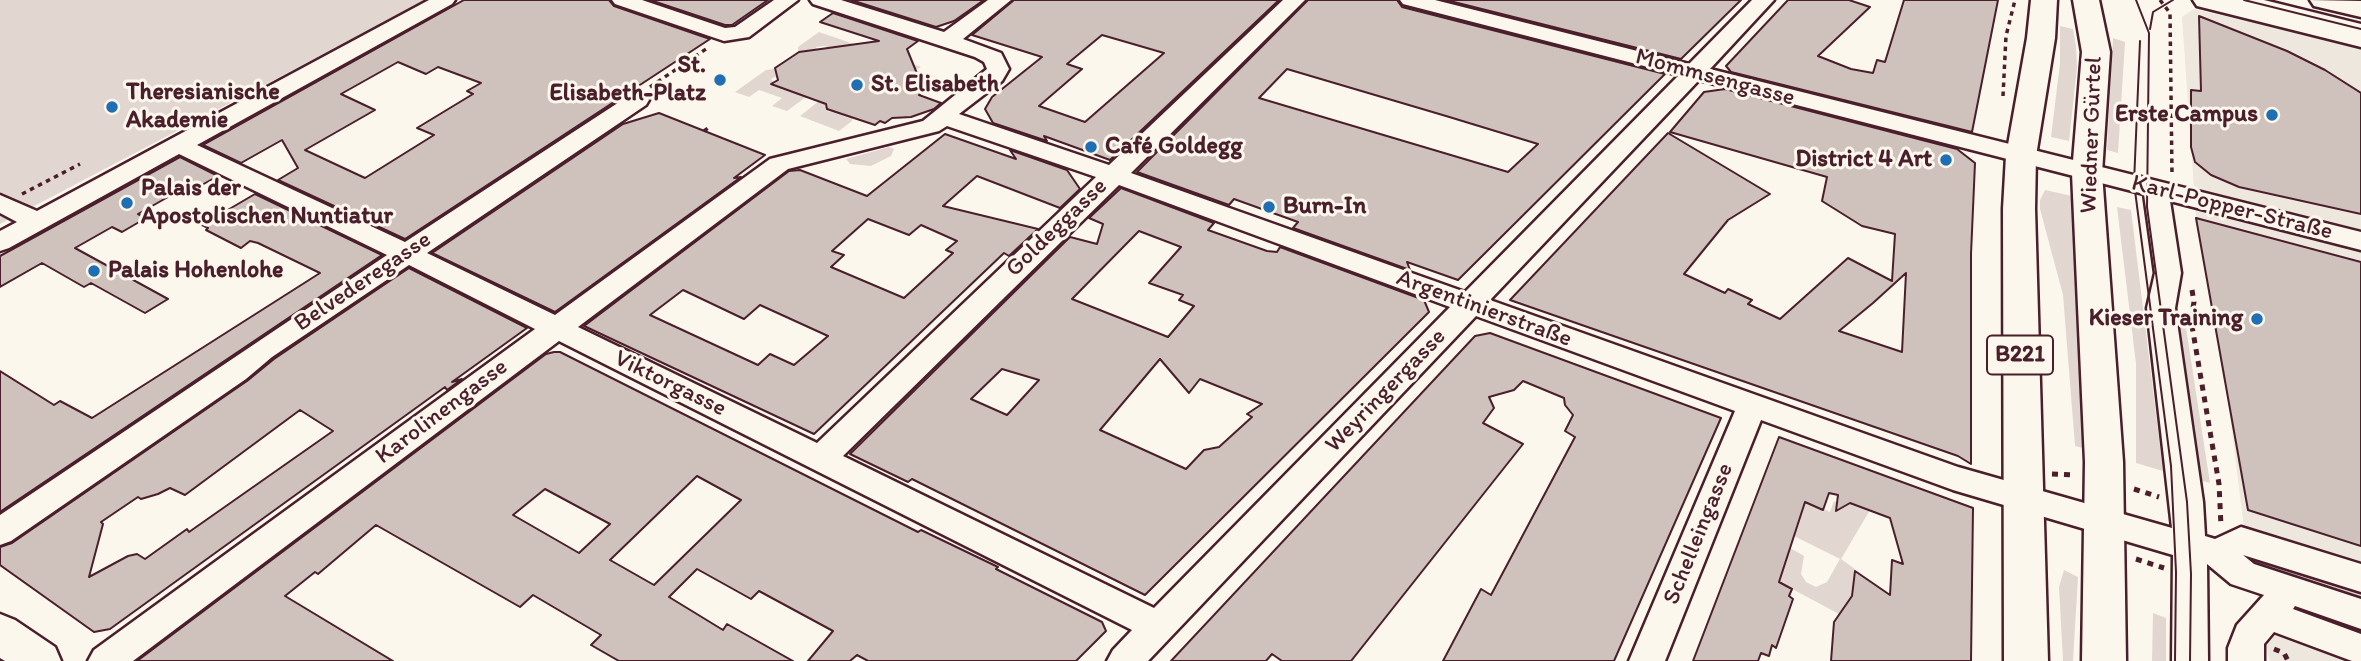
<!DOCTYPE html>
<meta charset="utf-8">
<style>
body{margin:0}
canvas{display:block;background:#fbf7ec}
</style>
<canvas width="2361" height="661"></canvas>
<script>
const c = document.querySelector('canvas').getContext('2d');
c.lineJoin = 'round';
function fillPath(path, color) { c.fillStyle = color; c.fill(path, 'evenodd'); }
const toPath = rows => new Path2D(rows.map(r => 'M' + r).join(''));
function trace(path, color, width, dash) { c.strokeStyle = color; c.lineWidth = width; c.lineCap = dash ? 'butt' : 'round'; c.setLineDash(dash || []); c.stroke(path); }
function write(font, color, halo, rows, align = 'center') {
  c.font = font + ' Itim,sans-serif'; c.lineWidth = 6; c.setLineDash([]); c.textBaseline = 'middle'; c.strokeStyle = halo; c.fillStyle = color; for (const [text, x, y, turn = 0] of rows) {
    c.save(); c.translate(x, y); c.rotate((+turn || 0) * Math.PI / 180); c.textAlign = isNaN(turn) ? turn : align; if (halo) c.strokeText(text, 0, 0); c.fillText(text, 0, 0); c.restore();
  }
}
const built = toPath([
 [2194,9,2361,47,2361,661,2270,661,2268,655,2243,520,2230,415,2196,218,2182,17]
]);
const green = toPath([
 [0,0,426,0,0,224],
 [2060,26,2073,29,2076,46,2077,67,2069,141,2051,137,2060,63],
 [819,32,921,67,911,72,831,50,825,46,816,47,817,49,807,56,799,56,798,47],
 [2113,38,2125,42,2118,153,2107,150],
 [783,68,787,71,771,79,774,82,772,84,777,83,791,92,794,90,806,97,787,111,772,106,782,98,759,90,749,97,735,92,766,70],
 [824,100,832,109,827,112,832,111,852,118,852,121,839,131,800,116,819,101],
 [889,147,894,149,891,156,871,166,850,164,846,159],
 [2045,190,2072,196,2090,450,2075,446,2063,295,2040,209,2040,200],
 [2117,207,2131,210,2163,471,2136,463,2136,364],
 [2175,313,2184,315,2210,483,2195,479],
 [1798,496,1830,512,1834,501,1845,506,1848,501,1870,510,1841,559,1855,569,1852,596,1839,614,1779,582,1790,548,1804,556,1801,574,1806,582,1816,587,1827,582,1840,559,1794,536,1797,527,1788,523],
 [2253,558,2361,594,2361,604,2253,568],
 [2064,570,2078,577,2073,661,2063,661,2059,587],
 [2153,613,2166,618,2166,661,2152,661]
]);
const building = toPath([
 [464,0,609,0,614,6,710,39,405,239,278,180,298,168,282,140,241,163,203,145,464,0],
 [398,62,426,74,438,67,481,83,467,91,473,94,417,128,434,135,365,178,305,150,375,110,341,94,398,62],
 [650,0,768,0,732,25,725,25,650,0],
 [851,0,984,0,954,21,936,27,851,0],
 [1014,0,1279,0,1110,160,1044,136,1047,141,993,123,985,109,992,97,1042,57,972,35,1014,0],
 [1102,35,1164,53,1085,122,1039,106,1082,69,1067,64,1102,35],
 [1308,0,1397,0,1402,7,1665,74,1458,280,1407,262,1410,270,1293,228,1298,222,1234,199,1229,205,1137,172,1308,0],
 [1287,69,1446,116,1538,144,1508,172,1259,98,1287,69],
 [1446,0,1741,0,1681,59,1446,0],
 [1788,0,1849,0,1870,7,1818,56,1851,69,1873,73,1877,60,1885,62,1904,0,1998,0,1972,132,1731,72,1726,66,1788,0],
 [833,13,918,41,907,49,918,76,930,80,926,83,931,85,919,95,941,103,934,109,911,117,892,118,885,123,880,121,875,125,827,109,826,104,771,84,778,80,775,68,799,52,879,41,820,22,833,13],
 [2199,16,2287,51,2325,70,2361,93,2361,214,2239,187,2211,175,2195,162,2191,147,2191,90,2201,91,2199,16],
 [1725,89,1957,149,1975,163,1971,254,1971,464,1958,456,1510,300,1668,133,1770,194,1728,220,1684,274,1725,293,1728,289,1752,300,1748,304,1780,319,1848,258,1892,281,1895,234,1862,226,1822,201,1827,177,1670,132,1704,92,1725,89],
 [1906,273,1902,352,1839,331,1873,303,1906,273],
 [659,113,765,155,734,178,741,177,555,312,432,253,623,124,659,113],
 [945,134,1016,159,1010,150,1067,170,1080,189,1060,208,977,176,943,206,1038,229,1009,256,1004,253,814,434,584,326,789,171,800,170,867,196,945,134],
 [868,219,909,235,921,225,957,241,946,250,953,253,904,298,831,267,844,255,832,251,868,219],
 [683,290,744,319,760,305,828,336,794,365,770,354,758,365,650,315,683,290],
 [180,157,218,176,182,196,175,193,138,214,146,218,122,232,112,227,75,248,168,299,145,313,91,283,84,287,42,263,0,287,0,256,180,157],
 [1121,188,1214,223,1208,230,1267,251,1277,252,1280,247,1424,300,1429,312,1145,595,912,479,908,482,850,454,1070,237,1097,244,1103,224,1089,218,1121,188],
 [1139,231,1181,247,1149,283,1183,295,1179,300,1194,306,1168,337,1072,299,1139,231],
 [1160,359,1189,393,1200,379,1262,404,1247,414,1252,417,1219,447,1204,450,1186,469,1100,430,1160,359],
 [1002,369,1039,380,1007,415,971,399,1002,369],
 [255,194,382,255,0,512,0,371,54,405,60,401,92,418,320,273,258,243,250,241,241,248,206,230,208,228,202,225,255,194],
 [2196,218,2361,262,2361,546,2248,510,2196,218],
 [409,268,527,328,452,382,462,379,447,390,445,387,110,629,94,632,0,565,0,547,12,543,247,381,274,359,409,268],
 [300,410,333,431,189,532,187,529,145,559,137,554,128,556,89,577,103,524,101,522,138,497,141,499,158,494,170,488,185,495,300,410],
 [1490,333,1721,418,1614,661,1443,661,1481,589,1491,595,1575,437,1565,431,1573,415,1565,405,1564,398,1523,381,1514,390,1489,397,1494,408,1483,423,1523,444,1351,661,1282,661,1272,654,1266,661,1171,661,1475,336,1490,333],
 [554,352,560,352,918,532,921,530,998,567,996,569,1102,622,1106,631,1076,661,868,661,857,655,850,661,808,661,833,631,759,591,751,599,697,569,669,597,723,630,727,624,793,661,619,661,591,645,601,635,533,595,520,607,376,525,318,574,315,572,285,596,393,661,137,661,546,354,554,352],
 [697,476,741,500,654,585,610,560,697,476],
 [545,489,610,524,579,553,513,515,545,489],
 [1779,437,1973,508,1971,661,1831,661,1834,622,1852,596,1855,571,1890,595,1892,560,1903,564,1890,518,1850,503,1836,511,1838,495,1829,493,1823,510,1805,502,1779,582,1792,589,1789,596,1793,599,1776,648,1772,645,1769,656,1761,653,1758,661,1693,661,1779,437]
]);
const pathFar1 = toPath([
 [2160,0,2170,13,2172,174],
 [650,87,709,47],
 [2003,96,2006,36,2015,0],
 [704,131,708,128],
 [22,194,80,164]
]);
const path = toPath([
 [2192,290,2194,302,2191,320,2219,484,2221,526],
 [2052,474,2075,475],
 [2134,489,2159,497],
 [2136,559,2164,568],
 [2274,649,2284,653,2288,661]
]);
const minor = toPath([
 [429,0,455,0,452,4,197,145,405,242,630,95,646,95,649,100,646,105,427,253,555,315,770,159,923,121,987,69,984,62,975,57,813,4,810,0,841,0,944,32,988,0,1011,0,963,39,1001,53,1009,69,1002,81,959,114,1109,165,1283,0,1305,0,1131,173,1465,292,1679,75,1403,4,1400,0,1435,0,1689,64,1752,0,1774,0,1710,69,2361,232,2361,250,2170,201,2181,273,2175,308,2203,502,2205,536,2215,539,2241,527,2361,564,2361,592,2243,555,2254,564,2361,599,2361,629,2295,606,2293,609,2361,634,2361,661,2352,661,2274,632,2264,644,2264,661,2228,661,2228,648,2237,625,2264,595,2231,584,2207,564,2208,661,2172,661,2173,555,1953,490,1761,420,1665,661,1629,661,1735,411,1476,316,1148,661,1107,661,1113,650,1132,630,559,341,133,661,88,661,94,650,535,329,409,265,272,357,246,379,11,541,0,545,0,515,387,255,179,154,9,248,0,251,0,231,17,222,0,213,0,195,37,211,429,0],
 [1699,80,2144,194,2155,273,2147,308,2172,528,1958,467,1490,300,1699,80],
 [947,126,1096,177,817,443,578,327,788,169,939,131,947,126],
 [1119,185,1450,307,1154,608,843,456,1119,185],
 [612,0,642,0,725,28,735,27,774,0,798,0,749,37,724,41,615,4,612,0],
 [2228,0,2264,0,2361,24,2361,36,2231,4,2228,0]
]);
const major = toPath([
 [2031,0,2057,0,2055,38,2036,156,2035,209,2048,661,2004,661,2003,209,2006,156,2027,38,2031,0],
 [2073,0,2099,0,2110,52,2102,173,2123,462,2126,661,2082,661,2085,462,2072,173,2082,52,2073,0],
 [2193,0,2237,0,2361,31,2361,47,2197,6,2193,0],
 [2310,0,2361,1,2361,17,2314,6,2310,0],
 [0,614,15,620,55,647,61,661,5,661,0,658,0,614]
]);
const tram = toPath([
 [2136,0,2149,33,2147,207,2187,502,2191,574,2190,661],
 [2244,0,2361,29],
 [2150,29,2153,12,2173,0],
 [2140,41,2134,183,2171,466,2176,572,2175,661]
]);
const markers = [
 [720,80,7,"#1f6fb2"],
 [857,85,7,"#1f6fb2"],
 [112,107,7,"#1f6fb2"],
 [2272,115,7,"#1f6fb2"],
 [1091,147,7,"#1f6fb2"],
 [1946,160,7,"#1f6fb2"],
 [127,203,7,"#1f6fb2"],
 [1269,207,7,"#1f6fb2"],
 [94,271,7,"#1f6fb2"],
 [2257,319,7,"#1f6fb2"]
];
const shields = [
 [2020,355,66]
];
const shieldNames = [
 ["B221",2020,355]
];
const poiNames = [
 ["St.",706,66,"right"],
 ["Elisabeth-Platz",706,94,"right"],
 ["St. Elisabeth",871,85],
 ["Theresianische",126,93],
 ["Akademie",126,121],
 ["Erste Campus",2258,115,"right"],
 ["Café Goldegg",1105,147],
 ["District 4 Art",1932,160,"right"],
 ["Palais der",141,189],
 ["Apostolischen Nuntiatur",141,217],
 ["Burn-In",1283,207],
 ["Palais Hohenlohe",108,271],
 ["Kieser Training",2243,319,"right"]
];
const streetNames = [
 ["Mommsengasse",1715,78,15],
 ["Wiedner Gürtel",2092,135,-88],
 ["Karl-Popper-Straße",2232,208,14],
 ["Goldeggasse",1057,228,-44],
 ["Belvederegasse",363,282,-34],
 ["Argentinierstraße",1484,309,20],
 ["Viktorgasse",670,384,26],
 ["Weyringergasse",1386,391,-46],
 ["Karolinengasse",442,412,-37],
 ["Schelleingasse",1699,534,-68]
];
fillPath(built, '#eee7de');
fillPath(green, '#e2d7d0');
fillPath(building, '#cfc2bc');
trace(building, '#4a1f2b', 2);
trace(minor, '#4a1f2b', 5);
trace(major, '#4a1f2b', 5);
trace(pathFar1, '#4a1f2b', 3.5, [4.5, 4.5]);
trace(path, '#4a1f2b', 5, [6, 6]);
fillPath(minor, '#fbf7ec');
fillPath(major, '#fbf7ec');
trace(tram, '#4a1f2b', 2);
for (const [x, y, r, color] of markers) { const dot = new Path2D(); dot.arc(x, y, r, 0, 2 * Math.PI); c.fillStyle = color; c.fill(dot); trace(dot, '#fbf7ec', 2.5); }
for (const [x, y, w] of shields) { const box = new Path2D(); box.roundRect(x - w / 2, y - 19.5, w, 39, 5); c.fillStyle = '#fbf7ec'; c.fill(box); trace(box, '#4a1f2b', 2); }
write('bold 23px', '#4a1f2b', null, shieldNames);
write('bold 24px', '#4a1f2b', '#fbf7ec', poiNames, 'left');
write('24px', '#4a1f2b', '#fbf7ec', streetNames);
</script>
